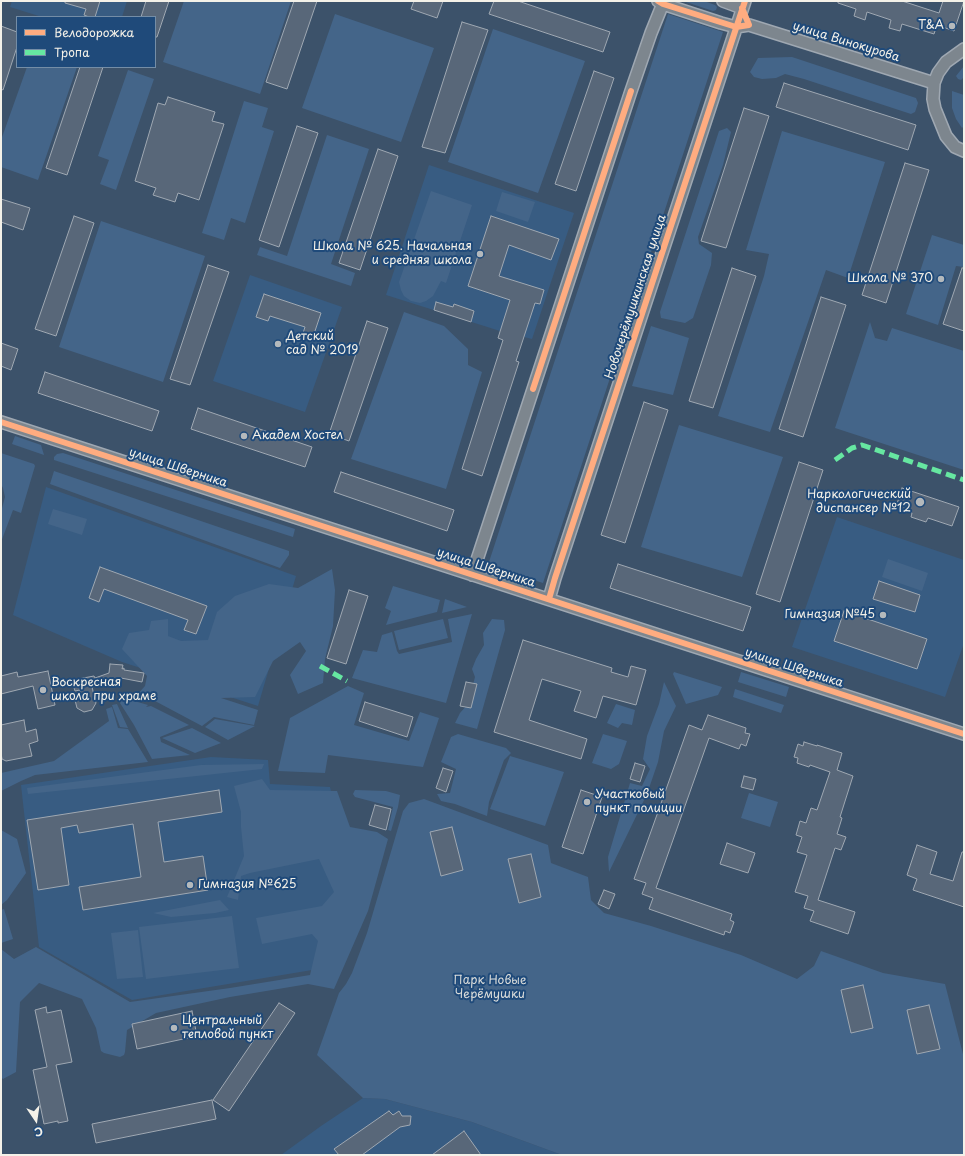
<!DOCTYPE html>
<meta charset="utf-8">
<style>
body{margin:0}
#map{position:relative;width:965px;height:1156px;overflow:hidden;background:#3c526a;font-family:"Playpen Sans",sans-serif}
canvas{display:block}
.frame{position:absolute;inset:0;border:2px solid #f4f1e8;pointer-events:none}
.legend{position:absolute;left:16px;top:16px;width:140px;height:52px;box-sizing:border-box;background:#1f4a7a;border:1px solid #748da6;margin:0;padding:5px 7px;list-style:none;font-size:12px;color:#f4f1e8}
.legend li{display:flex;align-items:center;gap:8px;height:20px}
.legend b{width:20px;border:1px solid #748da6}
.north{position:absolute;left:16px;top:1100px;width:40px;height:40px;-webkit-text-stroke:3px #1f4a7a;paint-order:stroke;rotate:167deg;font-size:11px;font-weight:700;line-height:16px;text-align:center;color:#f4f1e8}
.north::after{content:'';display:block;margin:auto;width:14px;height:18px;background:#f4f1e8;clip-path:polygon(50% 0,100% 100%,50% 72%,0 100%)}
</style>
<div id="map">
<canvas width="965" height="1156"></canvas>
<div class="frame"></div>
<ul class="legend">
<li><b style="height:5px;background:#ffac80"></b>Велодорожка</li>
<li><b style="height:5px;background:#66e7a1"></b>Тропа</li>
</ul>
<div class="north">С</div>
</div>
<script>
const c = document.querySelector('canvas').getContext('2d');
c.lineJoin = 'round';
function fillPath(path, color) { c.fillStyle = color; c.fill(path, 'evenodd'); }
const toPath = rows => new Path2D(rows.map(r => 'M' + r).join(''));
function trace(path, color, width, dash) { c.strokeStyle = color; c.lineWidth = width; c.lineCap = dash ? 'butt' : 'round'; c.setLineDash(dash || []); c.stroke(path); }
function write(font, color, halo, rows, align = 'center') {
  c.font = font + ' "Playpen Sans",sans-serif'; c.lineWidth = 4; c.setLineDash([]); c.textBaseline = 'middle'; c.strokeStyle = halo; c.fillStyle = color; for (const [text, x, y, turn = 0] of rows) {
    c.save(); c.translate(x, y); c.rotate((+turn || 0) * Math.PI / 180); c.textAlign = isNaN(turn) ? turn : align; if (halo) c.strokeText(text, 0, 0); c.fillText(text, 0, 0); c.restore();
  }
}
const built = toPath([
 [12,1,127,1,122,17,42,17,10,7],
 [429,165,574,213,532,339,524,337,521,346,498,338,500,331,386,295],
 [250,275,342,307,305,412,213,381],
 [46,487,296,576,258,706,122,662,13,615],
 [837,517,964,560,964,643,945,697,792,647],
 [211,757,268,760,270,784,330,787,345,850,324,968,132,1000,39,947,21,785],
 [363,1098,385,1099,472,1122,562,1155,281,1155,321,1126]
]);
const green = toPath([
 [184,1,291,1,260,94,163,62],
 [683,1,704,1,715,5,717,7,716,10,713,11],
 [335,14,434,48,401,142,302,108],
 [668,14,723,32,543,583,488,565],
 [493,29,585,61,538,193,448,162],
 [792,57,916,98,918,103,915,112,911,114,804,79,785,74,776,78,762,79,754,77,750,72,758,58],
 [964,66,964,77,961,80,958,79,956,76],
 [27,67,77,67,38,180,1,167,1,140],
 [128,70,154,79,116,190,100,184,109,160,98,156],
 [952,91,964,95,964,126,962,128,956,119,952,108],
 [244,101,268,108,262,127,274,131,245,223,231,218,224,240,202,233],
 [727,128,731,132,723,165,698,237,699,244,712,253,711,265,693,318,685,323,661,318,660,312,719,131],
 [782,131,885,162,848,278,826,270,770,432,718,416,764,276,769,254,746,250],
 [327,135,369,149,331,264,355,273,351,286,257,255,260,247,287,256],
 [431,191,472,205,446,283,441,281,433,296,426,301,420,303,411,301,404,296,401,290,399,282],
 [502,192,535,202,528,222,496,211],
 [101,221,205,256,163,382,59,347],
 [932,235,964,245,964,267,956,266,938,325,906,314],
 [404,312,444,326,468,349,468,365,482,372,446,489,351,459],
 [870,322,875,338,887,341,892,328,964,351,964,470,835,428],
 [651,326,689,338,673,395,632,386],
 [679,425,783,457,742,577,641,547],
 [15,436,41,445,44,455,12,444],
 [1,453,34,464,35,466,21,513,13,510,1,542,1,512,5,497,3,488,1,484],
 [63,453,295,529,293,537,54,460,54,457,57,454],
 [54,471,289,551,289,555,280,568,50,484],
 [53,509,87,519,82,535,48,524],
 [888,559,928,573,922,591,882,577],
 [332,569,335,590,333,626,325,659,323,683,298,694,290,675,306,651,300,642,273,661,255,697,221,698,258,710,254,725,214,717,202,726,155,701,136,696,145,686,147,676,122,649,129,633,149,630,151,621,168,619,168,636,181,641,208,640,217,612,235,596,269,584,298,588],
 [393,586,440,600,437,612,386,625,391,611,385,608],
 [445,599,467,607,442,613],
 [472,614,446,703,352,678,363,650,377,652,382,635,392,632,397,651,399,654,452,642,448,619],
 [443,619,448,638,399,650,394,631],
 [492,619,504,620,505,630,477,729,455,723,460,713,468,704,475,677,472,669,476,659,484,645,483,633],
 [674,672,722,687,718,695,686,704,673,674],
 [741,672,789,687,786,697,738,682],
 [664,682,676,706,664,731,658,762,647,794,609,872,608,857,630,783,642,786,650,769,643,759,647,736,659,704],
 [348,686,364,693,354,725,409,741,420,712,439,718,423,767,328,755,325,773,278,771,290,718],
 [735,689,784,705,781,713,733,697],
 [124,698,148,705,146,707,151,706,189,725,160,737,161,742,190,755,152,759,134,725,120,703],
 [117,704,128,728,120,727,112,705],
 [616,704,635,710,632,725,622,723,618,728,607,723],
 [112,707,118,728,128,729,148,762,35,775,21,781,1,791,1,773,54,761,109,721,106,709],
 [215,719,255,726,228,740,205,727],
 [192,728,221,743,195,753,162,738],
 [458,734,506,748,511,753,504,760,489,802,487,816,455,804,441,801,437,794,450,793,456,769,441,762,451,737],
 [603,734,627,741,619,764,611,769,592,763],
 [510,756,564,772,545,826,490,809],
 [264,764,262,769,28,794,27,788,201,765],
 [262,779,270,790,337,791,350,827,377,832,388,839,368,911,334,989,308,984,230,997,156,1013,127,1030,125,1052,124,1055,120,1057,104,1053,101,1051,96,1028,82,999,39,983,20,1002,16,1072,3,1079,1,1077,1,949,14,959,36,947,130,1002,230,988,310,975,318,941,312,934,262,944,256,918,322,906,334,892,319,859,250,873,241,876,238,900,227,897,244,856,241,827,241,812,234,786],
 [355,790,386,791,400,795,398,807,391,831,388,830,393,807,355,797,353,794],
 [749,793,778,802,770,827,741,818],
 [424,799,548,845,551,863,588,877,591,900,604,913,651,926,741,955,797,979,814,966,821,951,883,973,945,984,964,1058,964,1148,963,1155,562,1155,472,1122,385,1099,363,1098,317,1055,339,993,346,984,352,973,367,933,403,811,409,803],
 [1,830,17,839,26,873,7,900,1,905],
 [220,900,229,910,215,913,171,917,153,913],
 [4,909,13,939,1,943,1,910],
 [232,916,239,968,146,979,139,927],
 [138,930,143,977,117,979,111,933]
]);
const building = toPath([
 [65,1,100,1,95,17,89,17,84,15,86,9,65,3,65,1],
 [146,1,169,1,157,37,155,37,155,17,141,17,146,1],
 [294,1,317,1,287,89,266,82,294,1],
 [414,1,443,1,437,18,411,9,414,1],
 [494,1,518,1,610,32,603,52,489,14,494,1],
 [838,1,902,1,939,13,943,1,964,1,954,31,937,25,934,34,902,24,900,31,889,28,891,20,867,12,865,20,854,16,856,9,838,3,838,1],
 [462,22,488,30,445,153,422,147,462,22],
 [1,26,17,32,17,47,3,90,1,89,1,26],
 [80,67,103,67,67,175,46,168,80,67],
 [594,71,614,78,576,191,555,184,594,71],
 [784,83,916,125,908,150,776,107,784,83],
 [168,97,215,112,212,121,224,124,199,200,178,193,175,202,153,195,156,188,135,181,158,103,165,105,168,97],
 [744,108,769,116,726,248,701,241,744,108],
 [297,126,318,133,279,247,259,240,297,126],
 [378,149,398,156,360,270,339,263,378,149],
 [905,163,929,170,886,303,862,295,905,163],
 [1,199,30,208,23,230,1,222,1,199],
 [74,216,94,223,56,336,35,329,74,216],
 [491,216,559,239,551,260,509,245,499,276,544,290,540,304,535,303,516,361,519,362,482,476,462,469,503,340,498,338,510,300,468,286,491,216],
 [208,265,229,272,190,385,170,379,208,265],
 [732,268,756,276,713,408,689,401,732,268],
 [962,268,964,268,964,331,943,324,962,268],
 [264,294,321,313,313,337,303,333,305,327,270,316,268,321,256,317,264,294],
 [821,297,846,305,803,437,779,429,821,297],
 [436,302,453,307,454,304,474,311,471,322,434,310,436,302],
 [367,321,388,328,349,441,329,434,367,321],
 [1,343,18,349,11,370,1,366,1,343],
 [45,372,159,411,152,431,38,393,45,372],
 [644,402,668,410,625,543,601,535,644,402],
 [198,408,312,447,305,467,191,429,198,408],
 [799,462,823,470,780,602,756,594,799,462],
 [341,472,454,510,447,531,334,492,341,472],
 [902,488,959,507,952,526,928,518,926,522,911,517,912,513,896,507,902,488],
 [618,564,751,607,743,631,610,588,618,564],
 [100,567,207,606,196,634,184,630,188,620,104,589,99,602,89,598,100,567],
 [879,581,920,595,915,612,873,599,879,581],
 [349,590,368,596,346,664,327,658,349,590],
 [844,611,927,639,917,669,834,641,844,611],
 [523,640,612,668,611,672,628,677,631,666,646,670,636,705,603,696,596,718,574,711,581,691,542,679,529,720,587,739,581,759,494,732,523,640],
 [110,664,123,665,122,669,124,668,124,670,144,673,142,682,121,678,120,683,108,682,92,687,96,703,92,710,84,712,77,708,75,700,80,692,80,690,75,691,73,684,78,683,78,679,94,676,95,678,109,673,110,664],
 [48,671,55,705,38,709,33,686,1,694,1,676,17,672,18,677,48,671],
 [466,682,477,684,471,708,460,706,466,682],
 [365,702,413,717,407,737,359,721,365,702],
 [708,715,746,728,745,733,750,734,746,746,741,744,739,749,709,738,656,888,732,914,730,920,734,922,730,933,725,931,724,935,649,909,653,898,642,894,646,883,634,879,689,725,702,730,708,715],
 [24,720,26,732,36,729,38,741,29,744,32,756,6,761,2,759,1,753,1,725,24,720],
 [804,742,817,746,817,745,842,753,837,770,853,776,840,817,842,818,837,834,846,837,841,850,835,848,818,900,855,912,848,934,810,921,814,911,804,908,808,896,795,892,807,855,797,852,802,837,796,835,800,821,806,823,811,808,817,810,830,772,810,765,809,767,797,763,798,758,794,757,798,744,803,746,804,742],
 [635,763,645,766,640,782,630,779,635,763],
 [443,768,453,771,446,792,436,788,443,768],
 [744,776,756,779,753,790,741,787,744,776],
 [219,790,222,812,158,822,164,862,203,856,208,890,83,910,79,887,141,877,133,824,79,833,77,825,61,828,69,885,38,890,27,820,219,790],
 [581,790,602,797,583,854,562,847,581,790],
 [375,805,391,809,386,830,369,825,375,805],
 [452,827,463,870,441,876,430,832,452,827],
 [727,843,755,853,748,873,720,864,727,843],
 [917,845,937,852,930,874,953,881,962,852,964,852,964,907,913,890,917,879,907,875,917,845],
 [531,854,541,897,519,903,508,859,531,854],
 [604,890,615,894,609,909,598,904,604,890],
 [863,985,873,1028,851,1033,841,990,863,985],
 [279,1003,295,1013,229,1111,213,1100,279,1003],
 [929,1005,940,1049,917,1054,907,1010,929,1005],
 [46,1007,47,1013,61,1010,72,1062,56,1065,68,1121,58,1123,58,1121,44,1124,33,1070,47,1067,35,1010,46,1007],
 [192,1011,197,1036,137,1049,132,1024,192,1011],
 [212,1100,216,1119,96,1143,92,1124,212,1100],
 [389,1111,393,1115,399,1111,402,1116,411,1116,410,1125,400,1127,362,1155,339,1155,334,1149,389,1111],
 [464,1131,481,1155,432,1155,464,1131]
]);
const tertiary = toPath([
 [658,1,663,4,721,23,736,27,749,25,934,83],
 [723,1,742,8],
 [964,49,946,62,938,73,934,83,933,99,935,109,946,136,955,147,964,151],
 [1,422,964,734],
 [472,575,631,91,651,33,664,1],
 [549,599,555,578,745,1]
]);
const quiet = toPath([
 [835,460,852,448,862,445,964,480],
 [320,666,347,681]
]);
const cycleway = toPath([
 [658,1,663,4,736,27,749,25,742,8],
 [533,389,631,91],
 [1,422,964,734],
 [549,599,555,578,745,1]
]);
const markers = [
 [952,26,4,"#b4b9bc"],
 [480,254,4,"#b4b9bc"],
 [941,279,4,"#b4b9bc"],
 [278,344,4,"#b4b9bc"],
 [244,436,4,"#b4b9bc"],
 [920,502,5,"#b4b9bc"],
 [883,615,4,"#b4b9bc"],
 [43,690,4,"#b4b9bc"],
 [587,802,4,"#b4b9bc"],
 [190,885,4,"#b4b9bc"],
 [174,1028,4,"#b4b9bc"]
];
const poiNames = [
 ["T&A",944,26,"right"],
 ["Школа № 625. Начальная",472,247,"right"],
 ["и средняя школа",472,261,"right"],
 ["Школа № 370",933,279,"right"],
 ["Детский",286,337],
 ["сад № 2019",286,351],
 ["Академ Хостел",252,436],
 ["Наркологический",911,495,"right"],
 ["диспансер №12",911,509,"right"],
 ["Гимназия №45",875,615,"right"],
 ["Воскресная",51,683],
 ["школа при храме",51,697],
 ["Участковый",595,795],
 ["пункт полиции",595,809],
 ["Гимназия №625",198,885],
 ["Центральный",182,1021],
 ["тепловой пункт",182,1035]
];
const streetNames = [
 ["улица Винокурова",846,42,17],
 ["Новочерёмушкинская улица",636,297,-72],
 ["улица Шверника",178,468,18],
 ["улица Шверника",486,568,18],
 ["улица Шверника",794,668,18]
];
const parkNames = [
 ["Парк Новые",490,981],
 ["Черёмушки",490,995]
];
fillPath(built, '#385c82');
fillPath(green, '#446589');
fillPath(building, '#586779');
trace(building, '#9fa8b2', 1);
trace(tertiary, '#9fa8b2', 14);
trace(tertiary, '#7d868e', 11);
trace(quiet, '#66e7a1', 5, [10, 5]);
trace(cycleway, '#ffac80', 6);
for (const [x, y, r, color] of markers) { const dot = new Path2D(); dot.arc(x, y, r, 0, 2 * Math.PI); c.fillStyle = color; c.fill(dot); trace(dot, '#1f4a7a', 1.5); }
write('12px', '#f4f1e8', '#1f4a7a', poiNames, 'left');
write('12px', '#f4f1e8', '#1f4a7a', streetNames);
write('12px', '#dadcda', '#1f4a7a', parkNames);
</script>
